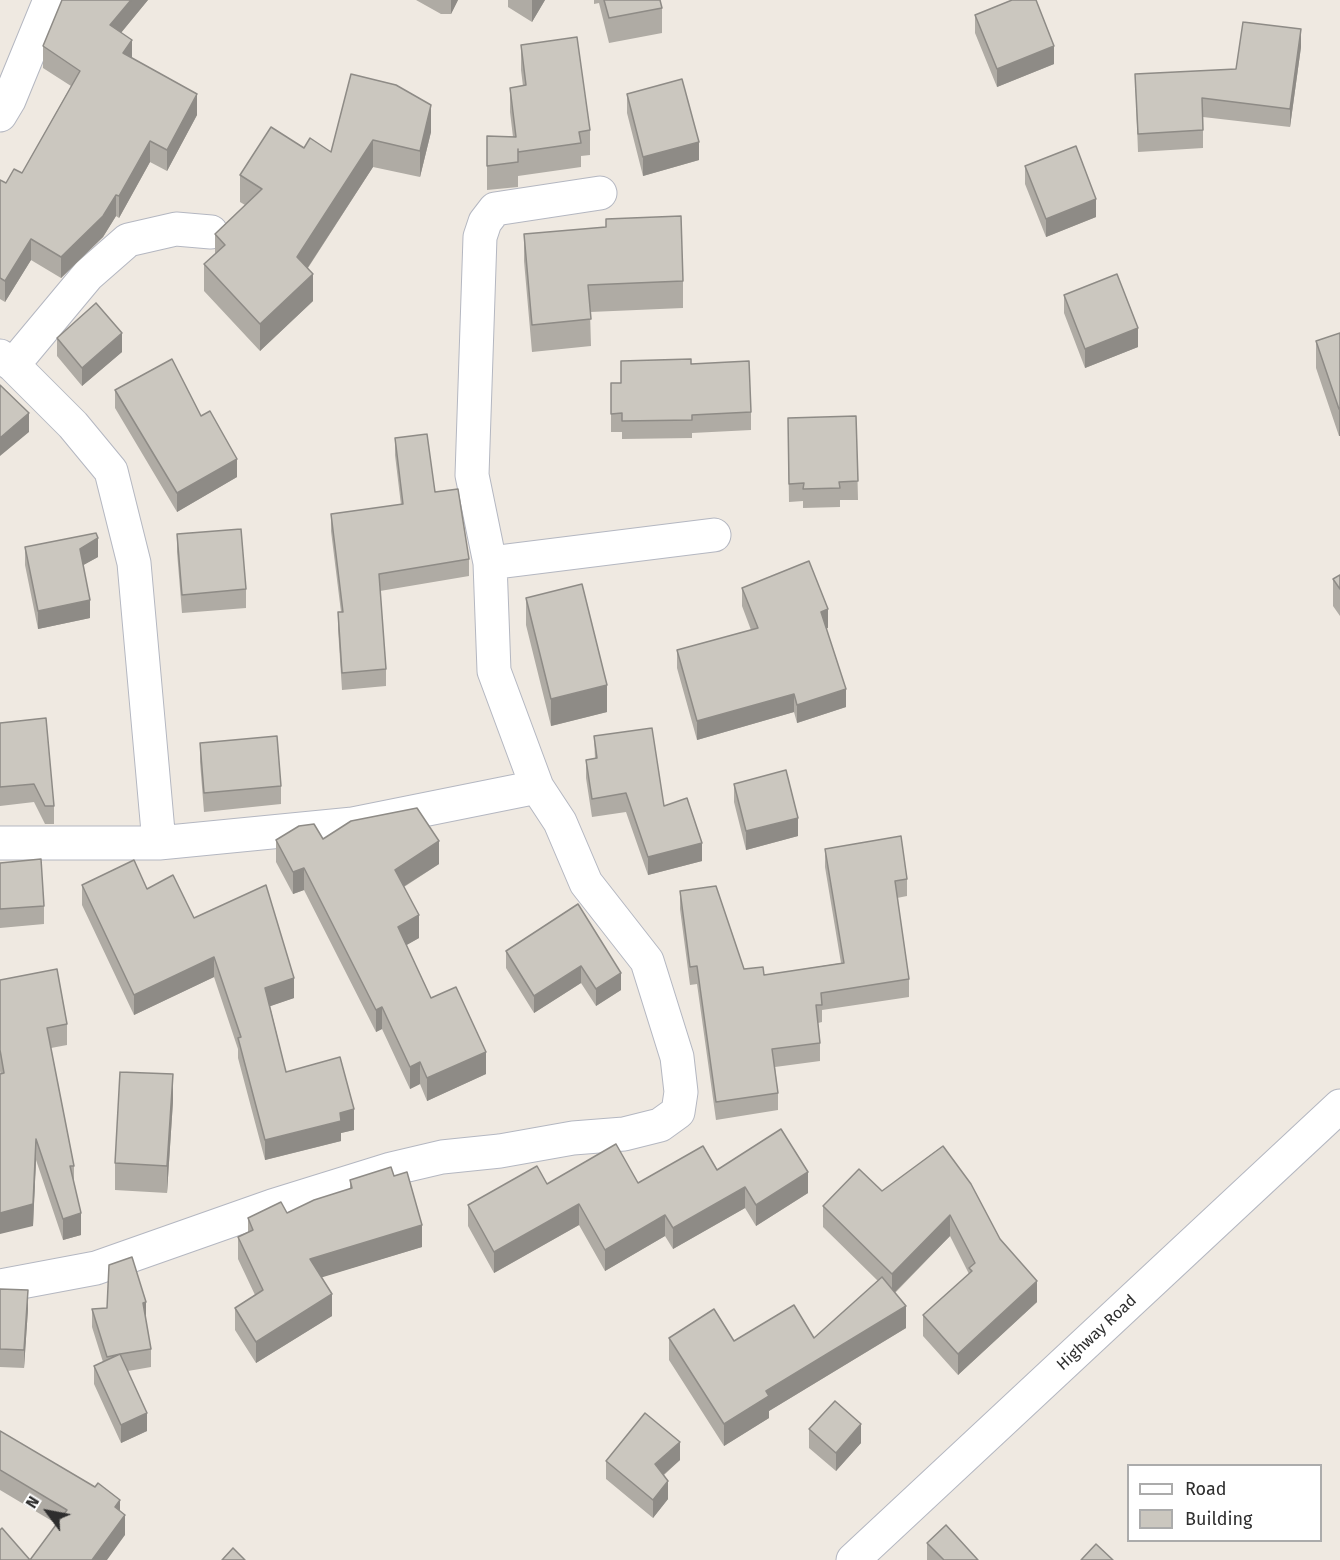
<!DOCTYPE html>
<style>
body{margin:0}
#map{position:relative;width:1340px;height:1560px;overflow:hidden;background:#efe9e1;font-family:"Fira Sans",sans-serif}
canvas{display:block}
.legend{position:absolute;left:1127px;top:1464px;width:195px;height:78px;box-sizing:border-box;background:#fff;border:2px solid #ababab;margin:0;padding:8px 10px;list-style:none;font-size:18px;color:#2e2e2e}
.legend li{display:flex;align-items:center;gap:12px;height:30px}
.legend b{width:30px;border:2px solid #ababab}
.north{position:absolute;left:18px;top:1482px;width:60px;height:60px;-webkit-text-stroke:4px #fff;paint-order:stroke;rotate:302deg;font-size:16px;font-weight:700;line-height:24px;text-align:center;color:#2e2e2e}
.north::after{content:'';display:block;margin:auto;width:21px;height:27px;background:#2e2e2e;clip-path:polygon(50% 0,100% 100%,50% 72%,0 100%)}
</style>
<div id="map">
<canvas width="1340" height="1560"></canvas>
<ul class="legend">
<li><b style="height:8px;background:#fff"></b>Road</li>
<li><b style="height:16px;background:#cbc7bf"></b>Building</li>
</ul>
<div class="north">N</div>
</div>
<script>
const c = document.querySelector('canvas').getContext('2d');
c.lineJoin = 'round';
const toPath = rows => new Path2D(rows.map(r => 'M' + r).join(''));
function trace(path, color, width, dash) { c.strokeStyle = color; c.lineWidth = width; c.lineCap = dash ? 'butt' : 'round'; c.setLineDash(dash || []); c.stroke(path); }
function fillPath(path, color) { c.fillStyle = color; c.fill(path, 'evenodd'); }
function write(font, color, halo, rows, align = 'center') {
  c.font = font + ' "Fira Sans",sans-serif'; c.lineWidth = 5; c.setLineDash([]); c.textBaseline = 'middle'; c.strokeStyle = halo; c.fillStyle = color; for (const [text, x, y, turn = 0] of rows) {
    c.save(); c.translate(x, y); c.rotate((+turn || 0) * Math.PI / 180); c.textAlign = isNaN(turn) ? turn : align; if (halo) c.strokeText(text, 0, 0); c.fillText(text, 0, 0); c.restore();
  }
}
const minor = toPath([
 [0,115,9,100,50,0],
 [0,356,13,365,73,425,111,471,134,563,159,843],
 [13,365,88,275,128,240,176,229,211,232],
 [490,563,714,535],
 [0,843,159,843,353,824,537,787],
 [0,1286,96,1268,272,1206,391,1169,442,1157,500,1151,573,1138,624,1134,660,1125,678,1112,681,1092,677,1057,647,961,586,883,560,822,537,787,494,671,490,563,472,475,480,237,485,222,495,209,600,193],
 [853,1560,1340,1106]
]);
const wall = toPath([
 [62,0,148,0,121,33,132,59,197,115,167,171,150,162,119,218,116,216,103,237,61,278,31,260,5,302,0,299,0,180,6,183,22,173,71,86,43,68,43,46],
 [416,0,458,0,451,14,441,14],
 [508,0,545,0,532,22,508,7],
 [594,0,660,0,662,8,662,33,609,43,599,3,594,4],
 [975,15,1054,64,997,87,975,33],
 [521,45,590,130,590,155,581,156,581,167,518,176,518,173,518,187,487,190,487,136,513,137,510,112,510,88,523,86,521,70],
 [1301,47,1290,127,1203,117,1203,148,1138,152,1135,74,1236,69],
 [351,74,431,132,420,177,373,167,308,268,313,301,260,351,204,291,204,264,215,254,215,234,245,205,240,202,240,175,304,148,331,152],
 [627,94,699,160,643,176,627,113],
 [1025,166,1096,217,1046,237,1025,184],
 [524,234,683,281,683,308,590,312,591,346,532,352,524,261],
 [1064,295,1138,347,1085,368,1064,313],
 [1340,333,1339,436,1316,368,1316,341],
 [57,338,122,352,82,386,57,356],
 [621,361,691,364,751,412,751,430,692,433,692,438,622,439,622,432,611,432,611,383,621,383],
 [115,390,201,416,237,477,177,512,115,408],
 [856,416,858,500,840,500,840,507,803,508,803,501,789,502,788,436],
 [395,438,435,492,469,559,469,576,380,591,386,669,386,686,342,690,338,629,338,612,341,612,331,531,331,514,401,505,395,455],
 [177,534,246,589,246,608,182,613,177,552],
 [25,547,98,557,83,565,90,618,38,629,25,565],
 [1340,575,1340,616,1333,606,1333,579],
 [742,588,828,628,826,628,846,707,797,723,794,712,697,740,677,668,677,650,751,630,742,606],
 [526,598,607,712,551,726,526,625],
 [0,723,54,806,54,824,45,824,34,802,0,806],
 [594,736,664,806,702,861,648,875,626,812,592,817,586,778,586,760,595,759],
 [200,743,281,786,281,804,204,812,200,762],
 [734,784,798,836,746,850,734,802],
 [323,839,439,864,404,887,419,938,406,945,431,998,486,1074,427,1101,420,1084,410,1089,382,1029,376,1032,304,890,293,894,276,862,276,840],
 [825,849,907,879,907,896,897,898,909,979,909,997,822,1010,822,1022,818,1023,820,1043,820,1061,775,1067,778,1093,778,1110,716,1120,697,984,690,985,680,909,680,891,744,969,764,975,841,963,825,867],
 [0,863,44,906,44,924,0,928],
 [82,885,147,889,194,918,294,998,270,1006,286,1072,354,1130,341,1133,341,1141,265,1160,238,1058,238,1049,214,977,134,1015,82,905],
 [578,904,621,990,596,1006,581,983,534,1013,506,968,506,951],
 [0,980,67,1024,67,1045,51,1048,74,1166,74,1183,81,1235,63,1240,36,1160,33,1226,0,1071],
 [173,1101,167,1193,115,1190,115,1163],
 [943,1146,1037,1302,958,1375,923,1336,923,1315,969,1274,950,1236,895,1293,906,1328,769,1411,769,1418,724,1446,669,1360,669,1338,734,1341,814,1338,878,1281,823,1227,823,1206,882,1191],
 [717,1170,808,1193,756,1226,745,1208,673,1249,665,1236,605,1271,579,1225,494,1273,468,1226,468,1205,547,1184,638,1183],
 [394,1176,422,1247,321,1277,332,1316,256,1363,235,1330,235,1308,255,1295,238,1259,238,1237,248,1232,248,1218,287,1213,350,1189,350,1180],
 [0,1289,28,1309,24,1368,0,1367],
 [92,1309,146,1320,151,1349,151,1367,128,1371,147,1431,121,1443,94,1384,94,1366,103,1362,92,1327],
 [809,1429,861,1443,836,1471,809,1448],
 [0,1431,120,1511,125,1535,30,1560,57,1524,0,1490],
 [680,1460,664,1475,668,1499,653,1518,606,1479,606,1461],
 [927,1543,978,1560,927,1560]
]);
const shadedWall = toPath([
 [131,0,148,0,110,46,110,25],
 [451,0,458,0,451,14],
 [532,0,545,0,532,22],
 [1301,29,1301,47,1290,127,1290,109],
 [132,40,132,61,123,53],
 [1054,46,1054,64,997,87,997,69],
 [197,94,197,115,167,171,167,150],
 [431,105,431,132,420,177,420,151],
 [373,140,373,167,297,284,297,257],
 [150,141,150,162,119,218,119,196],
 [699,142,699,160,643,176,643,157],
 [116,195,116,216,103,237,61,278,61,257],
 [1096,199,1096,217,1046,237,1046,219],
 [31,239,31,260,5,302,5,281],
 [313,274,313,301,260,351,260,324],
 [1138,328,1138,347,1085,368,1085,349],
 [122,333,122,352,82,386,82,368],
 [1339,409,1340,409,1340,436,1339,436],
 [29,413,29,432,0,456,0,438],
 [237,459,237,477,177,512,177,493],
 [98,538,98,557,80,567,80,549],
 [90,600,90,618,38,629,38,611],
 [828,609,828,628,821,630,821,612],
 [607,685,607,712,551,726,551,699],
 [846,689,846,707,797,723,797,705],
 [794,694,794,712,697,740,697,721],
 [798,818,798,836,746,850,746,831],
 [439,841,439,864,395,892,395,870],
 [702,843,702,861,648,875,648,857],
 [304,868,304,890,293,894,293,872],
 [419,915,419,938,398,950,398,927],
 [214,957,214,977,134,1015,134,995],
 [581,966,581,983,534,1013,534,996],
 [621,973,621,990,596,1006,596,989],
 [294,978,294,998,265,1008,265,988],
 [382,1007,382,1029,376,1032,376,1010],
 [486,1052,486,1074,427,1101,427,1078],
 [420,1062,420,1084,410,1089,410,1067],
 [173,1074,173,1101,167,1193,167,1166],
 [354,1109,354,1130,341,1133,341,1141,265,1160,265,1140,340,1113],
 [36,1139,36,1160,33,1226,0,1234,0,1213],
 [808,1172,808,1193,756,1226,756,1205],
 [745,1187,745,1208,673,1249,673,1228],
 [579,1204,579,1225,494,1273,494,1252],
 [81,1213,81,1235,63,1240,63,1219],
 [665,1215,665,1236,605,1271,605,1250],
 [950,1215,950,1236,892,1295,892,1274],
 [422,1225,422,1247,310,1281,310,1259],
 [1037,1281,1037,1302,958,1375,958,1354],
 [28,1290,28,1309,24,1368,24,1350],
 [332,1294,332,1316,256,1363,256,1342],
 [146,1302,146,1320,143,1303],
 [906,1306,906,1328,769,1411,769,1418,724,1446,724,1424,766,1391],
 [147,1413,147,1431,121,1443,121,1425],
 [861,1424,861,1443,836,1471,836,1453],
 [680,1442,680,1460,655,1482,655,1464],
 [668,1481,668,1499,653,1518,653,1500],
 [120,1500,120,1520,115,1507],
 [125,1515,125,1535,107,1560,92,1560]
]);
const building = toPath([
 [62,0,131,0,110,25,132,40,123,53,197,94,167,150,150,141,119,196,116,195,103,216,61,257,31,239,5,281,0,278,0,180,6,183,14,169,22,173,80,71,43,46,62,0],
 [604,0,660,0,662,8,609,18,604,0],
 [1012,0,1036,0,1054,46,997,69,975,15,1012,0],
 [1243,22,1301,29,1290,109,1202,98,1203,130,1138,134,1135,74,1236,69,1243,22],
 [577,37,590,130,579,132,581,143,518,152,518,149,518,162,487,166,487,136,516,137,510,88,526,85,521,45,577,37],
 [351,74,396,85,431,105,420,151,373,140,297,257,313,274,260,324,204,264,225,245,215,234,262,189,240,175,271,127,304,148,310,138,331,152,351,74],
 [682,79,699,142,643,157,627,94,682,79],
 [1076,146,1096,199,1046,219,1025,166,1076,146],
 [681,216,683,281,588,285,591,319,532,325,524,234,606,227,606,219,681,216],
 [1117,274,1138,328,1085,349,1064,295,1117,274],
 [96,303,122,333,82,368,57,338,96,303],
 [1340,333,1340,409,1339,409,1316,341,1340,333],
 [172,359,201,416,210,411,237,459,177,493,115,390,172,359],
 [691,359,691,364,749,361,751,412,692,415,692,420,622,421,622,413,611,414,611,383,621,383,621,361,691,359],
 [0,385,29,413,0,438,0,385],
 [856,416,858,481,839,482,840,488,803,489,804,483,789,484,788,418,856,416],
 [427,434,435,492,458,489,469,559,379,574,386,669,342,673,338,612,343,612,331,514,403,504,395,438,427,434],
 [241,529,246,589,182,595,177,534,241,529],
 [96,533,98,538,80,549,90,600,38,611,25,547,96,533],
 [809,561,828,609,821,612,846,689,797,705,794,694,697,721,677,650,758,628,742,588,809,561],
 [1340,575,1340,589,1333,579,1340,575],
 [582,584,607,685,551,699,526,598,582,584],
 [46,718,54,806,45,806,34,784,0,787,0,723,46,718],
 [652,728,664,806,687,798,702,843,648,857,626,793,592,799,586,760,597,758,594,736,652,728],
 [277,736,281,786,204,793,200,743,277,736],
 [786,770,798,818,746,831,734,784,786,770],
 [417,808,439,841,395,870,419,915,398,927,431,998,456,987,486,1052,427,1078,420,1062,410,1067,382,1007,376,1010,304,868,293,872,276,840,299,826,314,824,323,839,351,821,417,808],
 [901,836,907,879,895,881,909,979,821,993,822,1005,816,1005,820,1043,772,1049,778,1093,716,1102,697,966,690,967,680,891,716,886,744,969,763,967,764,975,844,963,825,849,901,836],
 [41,859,44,906,0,909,0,863,41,859],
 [134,860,147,889,173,875,194,918,266,885,294,978,265,988,286,1072,340,1057,354,1109,340,1113,341,1121,265,1140,238,1038,241,1037,214,957,134,995,82,885,134,860],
 [578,904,621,973,596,989,581,966,534,996,506,951,578,904],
 [57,969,67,1024,47,1028,74,1166,70,1166,81,1213,63,1219,36,1139,33,1204,0,1213,0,1074,4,1073,0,1050,0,980,57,969],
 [120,1072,173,1074,167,1166,115,1163,120,1072],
 [781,1129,808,1172,756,1205,745,1187,673,1228,665,1215,605,1250,579,1204,494,1252,468,1205,537,1166,547,1184,616,1144,638,1183,703,1146,717,1170,781,1129],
 [943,1146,971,1184,1000,1239,1037,1281,958,1354,923,1315,972,1271,969,1268,975,1263,950,1215,892,1274,823,1206,859,1169,882,1191,943,1146],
 [391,1167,394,1176,407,1172,422,1225,310,1259,332,1294,256,1342,235,1308,263,1290,238,1237,253,1230,248,1218,281,1202,287,1213,314,1200,352,1188,350,1180,391,1167],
 [132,1257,146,1302,143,1303,151,1349,120,1354,147,1413,121,1425,94,1366,120,1354,107,1357,92,1309,107,1308,109,1265,132,1257],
 [882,1277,906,1306,766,1391,769,1396,724,1424,669,1338,714,1309,734,1341,794,1305,814,1338,882,1277],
 [0,1289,28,1290,24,1350,0,1349,0,1289],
 [835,1401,861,1424,836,1453,809,1429,835,1401],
 [645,1413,680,1442,655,1464,668,1481,653,1500,606,1461,645,1413],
 [0,1431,95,1487,98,1483,120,1500,115,1507,125,1515,92,1560,0,1560,0,1530,2,1528,30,1560,67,1510,0,1470,0,1431],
 [946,1525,978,1560,944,1560,927,1543,946,1525],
 [1096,1544,1113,1560,1081,1560,1096,1544],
 [233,1548,245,1560,222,1560,233,1548]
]);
const streetNames = [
 ["Highway Road",1097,1333,-43]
];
trace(minor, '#b4b7c1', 35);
trace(minor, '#fff', 33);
fillPath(wall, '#afaba4');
fillPath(shadedWall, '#8e8b86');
fillPath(building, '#cbc7bf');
trace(building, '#8e8b86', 1.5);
write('16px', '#2e2e2e', '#fff', streetNames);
</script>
